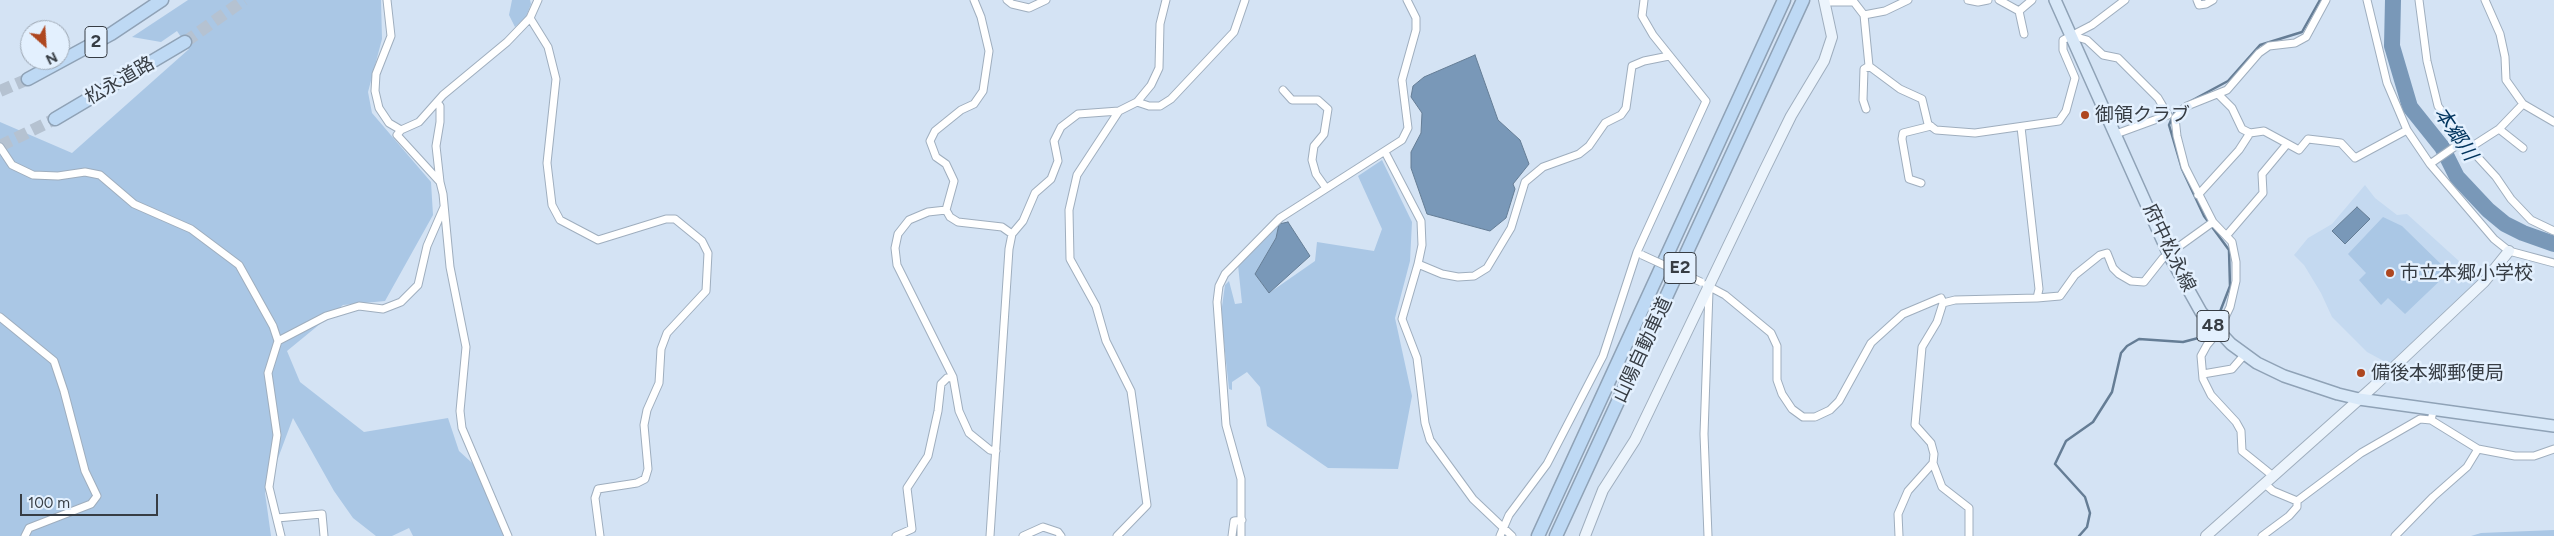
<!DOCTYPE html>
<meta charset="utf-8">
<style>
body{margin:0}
#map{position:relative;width:2554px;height:536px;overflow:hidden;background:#d4e3f4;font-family:Figtree,sans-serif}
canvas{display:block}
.north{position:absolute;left:20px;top:20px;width:50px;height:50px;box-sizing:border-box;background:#e3f0fe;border:1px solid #9ea8b4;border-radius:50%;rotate:154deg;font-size:14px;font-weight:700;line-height:20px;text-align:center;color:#373d44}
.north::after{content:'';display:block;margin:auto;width:18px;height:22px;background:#ae4720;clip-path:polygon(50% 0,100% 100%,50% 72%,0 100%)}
.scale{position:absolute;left:20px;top:494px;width:138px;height:22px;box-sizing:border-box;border:2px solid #373d44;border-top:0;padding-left:6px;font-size:15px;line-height:18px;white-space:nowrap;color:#373d44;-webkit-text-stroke:4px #e3f0fe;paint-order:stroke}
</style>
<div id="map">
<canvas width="2554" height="536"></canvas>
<div class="north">N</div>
<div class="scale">100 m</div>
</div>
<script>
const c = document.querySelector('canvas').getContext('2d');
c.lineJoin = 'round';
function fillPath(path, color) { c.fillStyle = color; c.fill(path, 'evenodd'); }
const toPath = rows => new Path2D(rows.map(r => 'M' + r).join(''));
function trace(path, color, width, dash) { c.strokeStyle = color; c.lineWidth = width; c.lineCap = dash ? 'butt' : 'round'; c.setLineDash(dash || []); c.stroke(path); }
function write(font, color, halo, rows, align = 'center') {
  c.font = font + ' Figtree,"Noto Sans JP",sans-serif'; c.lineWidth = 5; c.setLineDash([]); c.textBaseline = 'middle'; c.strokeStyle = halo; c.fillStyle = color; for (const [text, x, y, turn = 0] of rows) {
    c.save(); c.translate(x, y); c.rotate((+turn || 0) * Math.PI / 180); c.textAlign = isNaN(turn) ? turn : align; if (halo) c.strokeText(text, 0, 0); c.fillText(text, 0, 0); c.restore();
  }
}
const built = toPath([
 [2365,185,2375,198,2397,215,2407,214,2480,280,2393,366,2367,352,2332,317,2321,293,2304,265,2294,255,2308,238,2332,224]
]);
const green = toPath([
 [188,0,381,0,382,39,368,92,372,113,431,182,433,215,385,301,343,305,287,351,300,382,364,432,448,418,459,451,482,472,508,536,413,536,409,528,392,536,376,536,353,518,334,491,293,418,265,493,271,536,0,536,0,122,72,153,189,49,177,31,161,42,132,37],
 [512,0,530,0,531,4,526,17,515,27,509,15],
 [1382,160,1412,222,1410,261,1395,318,1412,396,1398,469,1328,468,1267,426,1260,387,1247,372,1232,382,1232,390,1229,389,1221,314,1225,285,1229,281,1235,304,1242,303,1238,265,1279,224,1276,238,1255,274,1269,293,1315,261,1317,242,1374,251,1382,229,1358,176],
 [2383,217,2402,226,2449,272,2405,314,2388,298,2381,305,2359,280,2366,273,2348,254],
 [2554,530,2554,536,2471,536,2481,533]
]);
const water = toPath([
 [1475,55,1498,120,1520,140,1529,164,1513,184,1515,189,1506,218,1490,231,1427,214,1411,168,1411,152,1421,133,1422,113,1411,97,1413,86,1424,77,1475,55],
 [2357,207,2370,219,2345,244,2332,231,2357,207],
 [1288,222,1310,256,1269,293,1255,274,1276,238,1279,224,1288,222]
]);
const stream = toPath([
 [2216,322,2230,286,2229,250,2204,216,2182,169,2169,125,2176,109,2228,81,2260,45,2302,32,2320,0],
 [2079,536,2087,527,2090,513,2085,497,2055,464,2066,441,2093,422,2112,392,2121,353,2127,346,2139,339,2183,342,2206,336,2212,329]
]);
const river = toPath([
 [2393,0,2392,46,2410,107,2442,147,2457,177,2488,210,2505,224,2523,233,2554,244]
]);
const highwayTunnel = toPath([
 [185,42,244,0],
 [0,91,28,79],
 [0,146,55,119]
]);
const street = toPath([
 [387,0,391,36,376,74,375,91,379,108,389,123,401,130,419,122,443,95,507,42,530,18,538,0],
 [1007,0,1012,4,1029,8,1046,0],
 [1968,0,1978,2,1988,0],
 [1999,0,2019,11,2032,0],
 [2197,0,2199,5,2206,4,2213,0],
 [2367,0,2387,83,2407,130,2430,164,2494,239,2509,251,2554,263],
 [2419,0,2427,61,2438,106,2463,141,2496,177,2511,199,2531,220,2554,231],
 [2485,0,2500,34,2505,57,2506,80,2523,104,2554,122],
 [1824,2,1854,2,1864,15,1869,66,1900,89,1922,99,1928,124,1936,130,1975,133,2059,121,2066,111,2075,78,2063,50,2063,40,2092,25,2125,0],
 [2019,11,2024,34],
 [1864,15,1885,11,1908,0],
 [530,18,548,47,556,79,547,163,552,205,560,220,598,240,666,219,675,219,702,241,708,253,706,291,667,333,661,349,659,383,647,410,644,425,648,469,645,479,637,483,598,489,595,498,600,536],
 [2073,36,2087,40,2103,55,2118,58,2158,98,2168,115,2116,134],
 [1283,90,1292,100,1318,100,1328,109,1324,134,1314,146,1312,160,1316,174,1326,188],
 [2218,94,2232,108,2242,129,2250,133,2264,131,2299,150,2308,139,2325,141,2341,143,2355,158,2407,130],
 [437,102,440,106,440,122,436,146,440,182],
 [1137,102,1149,106,1160,106,1171,99,1234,32,1245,0],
 [1866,109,1863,100,1864,69,1869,66],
 [2499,129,2523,148],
 [401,130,397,135,440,182,443,194,450,267,466,347,460,411,462,428,508,536],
 [0,147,12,165,33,175,58,176,85,172,100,175,134,204,191,229,239,265,273,326,278,341,268,373,277,435,269,487,281,536],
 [2471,147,2499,129,2523,104],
 [1385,152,1421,221,1422,245,1418,264,1402,319,1417,358,1425,423,1430,440,1473,499,1512,536],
 [2430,164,2463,141],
 [1921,183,1909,179,1902,139,1903,133,1931,126],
 [2198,195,2239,150,2250,133],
 [946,210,954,181,946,164,936,157,930,141,935,131,961,110,974,104,983,91,989,51,981,17,974,0],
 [2227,235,2263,193,2262,174,2287,144],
 [1418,264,1442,274,1458,277,1474,276,1487,268,1511,228,1525,182,1543,167,1579,154,1589,146,1605,123,1621,115,1626,108,1632,66,1644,61,1669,56],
 [1706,285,1725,295,1771,333,1777,346,1777,380,1782,394,1792,409,1803,417,1815,417,1830,410,1839,401,1871,343,1903,314,1941,298,1943,303],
 [2037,298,2060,296,2075,275,2100,255,2107,253,2113,268,2119,274,2131,281,2144,282,2163,258,2213,222],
 [0,317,54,361,64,391,85,471,97,496,91,504,29,528,25,536],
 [278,341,326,316,359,306,383,309,401,302,418,285,427,246,444,207],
 [2203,374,2232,369,2245,354],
 [2431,420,2478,449,2515,456,2534,456,2554,449],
 [996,451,990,450,969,433,959,411,953,377,897,265,895,248,898,234,909,220,928,212,946,210,950,217,958,222,1002,227,1012,234],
 [1933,463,1942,487,1969,508,1969,536],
 [2273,476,2242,451,2241,431,2236,422,2211,395,2203,379,2201,356,2207,345,2218,332,2230,307,2236,281,2236,262,2232,242,2213,222,2185,167,2177,136,2175,118,2187,106,2227,90,2259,53,2269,46,2295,43,2306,37,2326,0],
 [2297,501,2361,453,2420,419,2431,420,2434,408],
 [277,518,322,514,324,536],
 [896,536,912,529,907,488,928,456,938,411,941,384,947,378,953,377],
 [990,536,1009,249,1012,234,1023,221,1035,193,1051,179,1058,161,1054,141,1061,127,1078,114,1119,111,1137,102,1151,85,1159,68,1160,24,1166,0],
 [1023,536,1043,527,1058,532,1061,536],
 [1117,536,1147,505,1131,391,1106,341,1096,306,1070,259,1069,210,1077,175,1119,111],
 [1232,536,1234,521,1242,520],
 [1241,536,1241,479,1226,425,1217,302,1219,286,1225,274,1280,218,1402,140,1408,128,1402,80,1416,30,1416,18,1407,0],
 [1500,536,1509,515,1547,464,1603,356,1637,252,1706,101,1653,35,1642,16,1644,0],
 [1708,536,1704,434,1709,291],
 [1899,536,1898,514,1908,491,1933,463,1934,454,1931,443,1915,425,1922,347,1937,322,1943,303,1955,300,2037,298,2039,289,2021,127],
 [2262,536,2289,516,2297,507,2297,501,2273,491,2265,484],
 [2395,536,2433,497,2467,467,2478,449]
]);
const secondary = toPath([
 [1585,536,1603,490,1635,440,1764,171,1791,116,1824,61,1832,37,1824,0],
 [2206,536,2373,387,2484,282,2509,251]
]);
const primary = toPath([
 [2055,0,2169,255,2201,312,2231,344,2257,363,2284,376,2338,394,2359,399,2554,426]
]);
const highway = toPath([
 [28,79,111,34,162,0],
 [55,119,185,42],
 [1538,536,1784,0],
 [1556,536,1803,0]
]);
const streetBridge = toPath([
 [1642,255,1701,282]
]);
const markers = [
 [2085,115,5,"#ae4720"],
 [2390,273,5,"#ae4720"],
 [2361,373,5,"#ae4720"]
];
const shields = [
 [96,42,22],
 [1680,268,32],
 [2213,326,32]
];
const shieldNames = [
 ["2",96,42],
 ["E2",1680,268],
 ["48",2213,326]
];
const streetNames = [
 ["松永道路",120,81,-30],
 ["府中松永線",2169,248,64],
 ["山陽自動車道",1643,350,-65]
];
const poiNames = [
 ["御領クラブ",2095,115],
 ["市立本郷小学校",2400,273],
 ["備後本郷郵便局",2371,373]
];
const waterNames = [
 ["本郷川",2455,134,56]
];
fillPath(built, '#c4d9f0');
fillPath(green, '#aac7e5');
fillPath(water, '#7998b8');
trace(water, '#657d95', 1);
trace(stream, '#657d95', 2.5);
trace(river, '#7998b8', 16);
trace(highwayTunnel, '#b5c2d1', 12, [12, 6]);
trace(street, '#9faebe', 9);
trace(secondary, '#9faebe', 12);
trace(primary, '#8fa2b6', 14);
trace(highway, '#8fa2b6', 15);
trace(street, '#fff', 7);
trace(secondary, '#ecf4fc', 10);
trace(primary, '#d8e8f8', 11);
trace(highway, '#bed9f4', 12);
trace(streetBridge, '#9faebe', 9, []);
trace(streetBridge, '#fff', 7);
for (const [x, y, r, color] of markers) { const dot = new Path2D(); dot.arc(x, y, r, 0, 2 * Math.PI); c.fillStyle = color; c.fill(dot); trace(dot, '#e3f0fe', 2); }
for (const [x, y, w] of shields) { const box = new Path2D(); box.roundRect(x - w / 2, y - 15.5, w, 31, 4); c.fillStyle = '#e3f0fe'; c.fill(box); trace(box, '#373d44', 1); }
write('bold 18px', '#373d44', null, shieldNames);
write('19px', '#373d44', '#e3f0fe', streetNames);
write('19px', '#373d44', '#e3f0fe', poiNames, 'left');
write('italic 20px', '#00335c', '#e3f0fe', waterNames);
</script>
